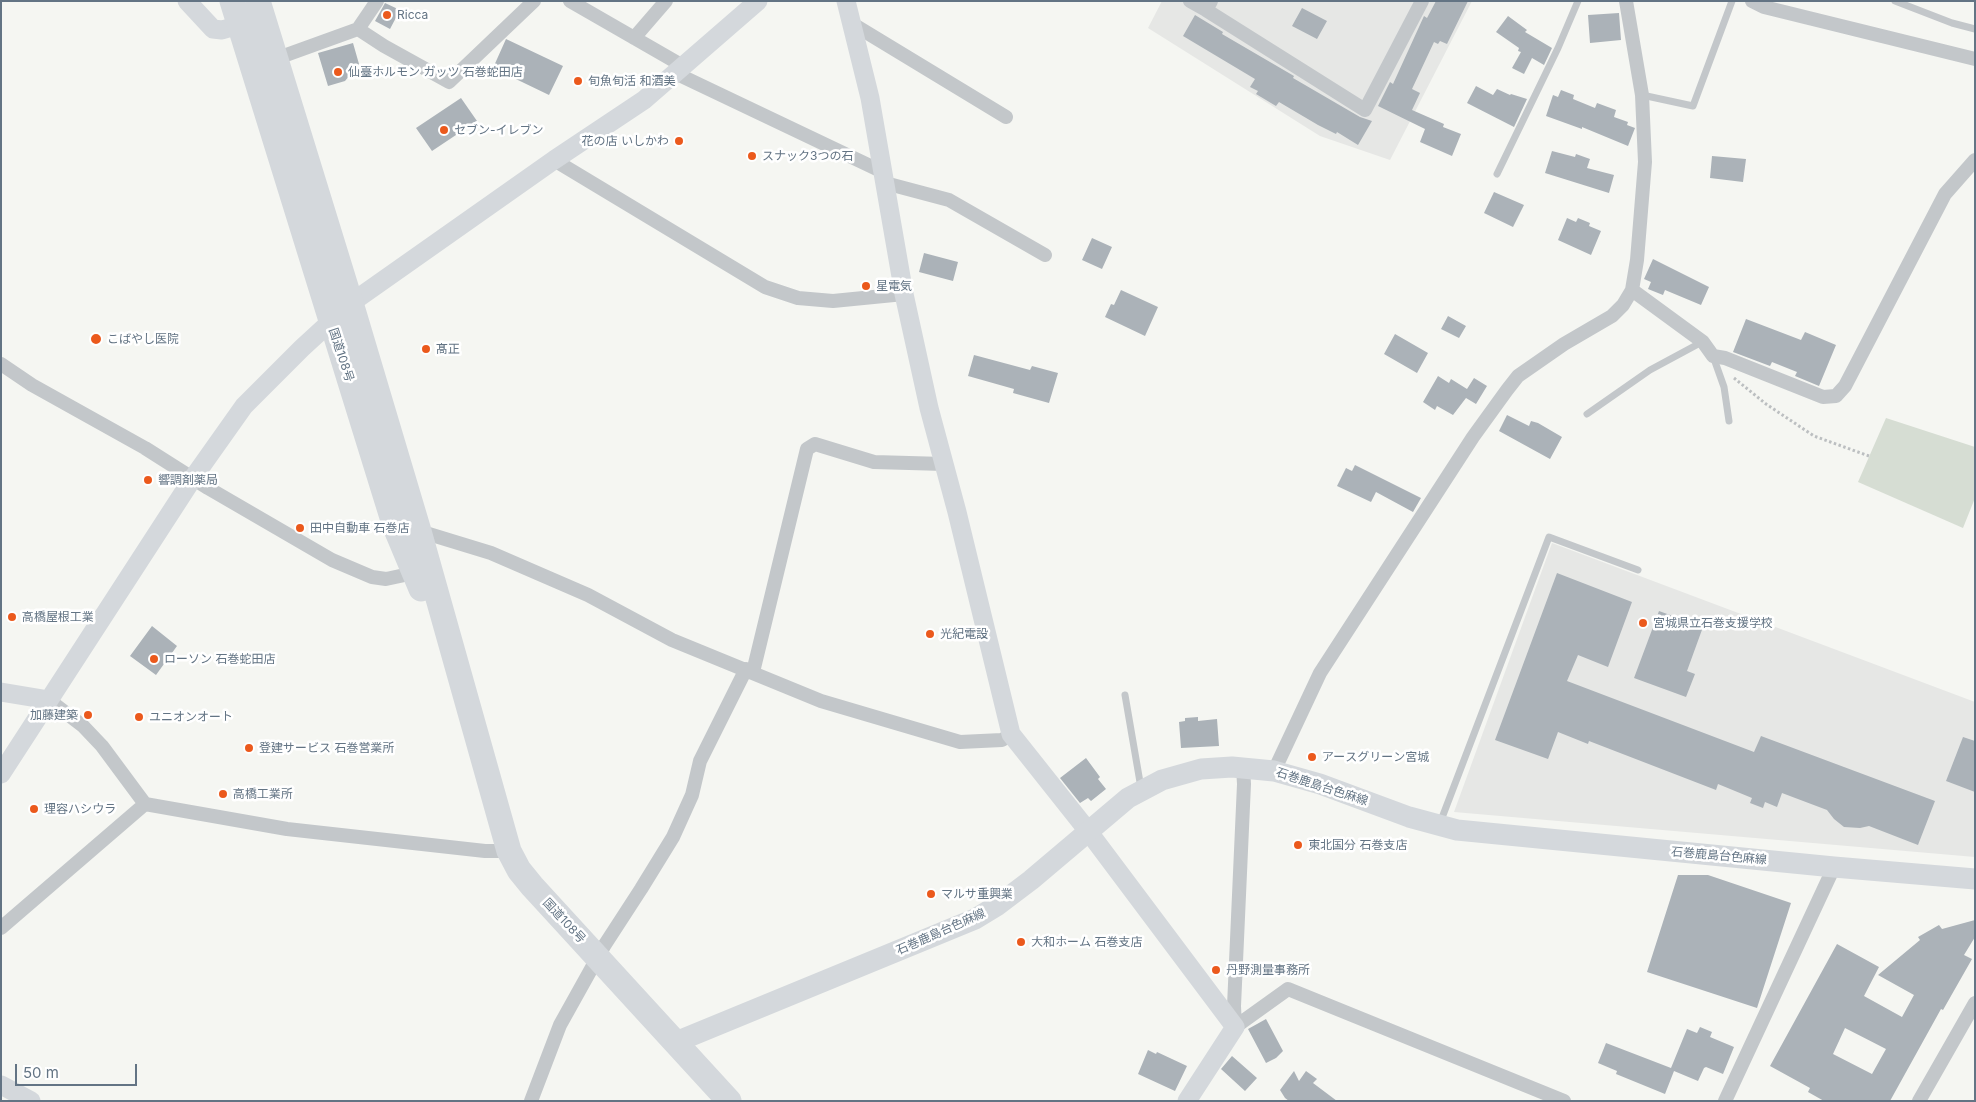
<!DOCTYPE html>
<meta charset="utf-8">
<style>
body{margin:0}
#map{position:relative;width:1976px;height:1102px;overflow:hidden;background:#f5f6f2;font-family:Inter,sans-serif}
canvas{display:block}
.frame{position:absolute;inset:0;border:2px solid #637484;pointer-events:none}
.scale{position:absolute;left:15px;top:1064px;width:122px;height:22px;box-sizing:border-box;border:2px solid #637484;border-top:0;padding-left:6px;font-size:15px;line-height:18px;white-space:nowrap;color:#637484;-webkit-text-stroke:4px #fff;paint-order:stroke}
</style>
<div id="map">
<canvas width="1976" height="1102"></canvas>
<div class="frame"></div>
<div class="scale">50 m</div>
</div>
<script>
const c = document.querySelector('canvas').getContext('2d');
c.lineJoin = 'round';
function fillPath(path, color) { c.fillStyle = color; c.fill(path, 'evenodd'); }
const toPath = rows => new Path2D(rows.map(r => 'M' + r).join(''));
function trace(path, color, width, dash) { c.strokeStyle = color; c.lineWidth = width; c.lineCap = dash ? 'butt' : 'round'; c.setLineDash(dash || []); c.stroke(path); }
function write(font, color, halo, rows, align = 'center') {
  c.font = font + ' Inter,"Noto Sans JP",sans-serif'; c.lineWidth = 5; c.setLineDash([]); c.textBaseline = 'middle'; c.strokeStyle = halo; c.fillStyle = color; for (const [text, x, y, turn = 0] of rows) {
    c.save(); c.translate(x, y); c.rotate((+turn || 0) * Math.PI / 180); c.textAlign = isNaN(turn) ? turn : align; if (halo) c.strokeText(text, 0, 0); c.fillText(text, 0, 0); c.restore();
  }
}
const built = toPath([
 [1162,1,1472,1,1390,160,1320,136,1148,28],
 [1552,543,1975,702,1975,857,1454,812]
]);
const green = toPath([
 [1886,418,1975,447,1975,498,1963,528,1858,482]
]);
const building = toPath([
 [1436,1,1468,1,1447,44,1440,41,1438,44,1434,42,1412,89,1420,93,1412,110,1444,124,1443,127,1461,134,1452,156,1420,142,1425,129,1378,106,1390,82,1393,84,1424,16,1427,18],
 [385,3,400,10,390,29,375,21],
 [1302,8,1327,21,1317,39,1292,26],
 [1619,13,1621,40,1590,43,1588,15],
 [1195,15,1223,32,1222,34,1294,76,1293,78,1360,117,1372,121,1358,145,1337,132,1336,134,1318,125,1279,102,1276,106,1256,94,1258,91,1250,87,1255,79,1183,36],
 [1508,16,1527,30,1525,32,1552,48,1544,65,1532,58,1524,74,1512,68,1521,52,1518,51,1519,48,1496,32],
 [506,39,563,66,549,95,493,68],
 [353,43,359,64,345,81,328,86,318,53],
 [1476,86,1493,95,1497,89,1510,95,1511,94,1527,99,1514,127,1467,103],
 [1561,90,1574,95,1573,99,1595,108,1597,103,1616,110,1614,117,1628,122,1627,125,1635,128,1628,146,1582,127,1582,129,1546,116,1553,95,1558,97],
 [461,98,477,121,432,151,416,128],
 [1552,151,1575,157,1576,154,1590,159,1587,168,1614,175,1609,193,1545,173],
 [1712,156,1746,159,1743,182,1710,178],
 [1494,192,1524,205,1513,227,1484,213],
 [1567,218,1576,222,1578,218,1590,223,1589,226,1601,231,1591,255,1558,240],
 [1092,238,1112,247,1102,269,1082,260],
 [924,253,958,262,953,281,919,272],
 [1653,259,1709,287,1701,305,1665,290,1663,295,1648,289,1651,282,1644,279],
 [1121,290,1158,307,1145,336,1105,317,1111,304,1114,305],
 [1448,316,1466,326,1459,338,1441,329],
 [1746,319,1801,340,1805,332,1836,345,1819,386,1795,376,1797,372,1772,362,1770,366,1733,352],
 [1395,334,1428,353,1417,373,1384,354],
 [974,355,1030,370,1032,366,1058,373,1049,403,1013,393,1014,389,968,376],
 [1438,376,1449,383,1451,379,1467,389,1474,378,1487,386,1476,404,1466,398,1453,415,1437,406,1435,410,1423,402],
 [1507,415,1529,426,1531,421,1538,423,1562,437,1550,459,1499,431],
 [1355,465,1421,498,1413,512,1376,492,1371,502,1337,486,1346,468,1352,471],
 [1557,573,1632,602,1608,667,1578,655,1567,681,1754,752,1761,736,1935,801,1918,845,1869,826,1860,828,1844,827,1834,819,1827,810,1782,793,1777,807,1765,802,1763,808,1750,803,1752,798,1718,784,1716,790,1589,741,1588,744,1558,732,1548,759,1495,740],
 [1659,611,1703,627,1687,671,1695,674,1686,697,1634,678],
 [152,626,177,646,156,675,130,656],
 [1198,717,1198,721,1217,719,1219,746,1181,748,1179,722,1185,721,1185,718],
 [1963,737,1975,741,1975,792,1946,781],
 [1086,758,1100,777,1098,779,1106,789,1091,801,1088,798,1080,803,1060,778],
 [1678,875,1708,875,1791,903,1757,1008,1647,972],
 [1975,920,1975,937,1964,955,1972,959,1943,1010,1941,1009,1890,1101,1824,1101,1808,1092,1810,1088,1770,1066,1837,944,1879,967,1864,996,1902,1017,1914,995,1878,975,1920,940,1918,937,1939,925,1942,929],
 [1845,1028,1886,1049,1872,1074,1833,1054],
 [1266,1019,1283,1051,1276,1058,1266,1063,1248,1029],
 [1700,1027,1712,1032,1710,1037,1734,1047,1723,1074,1706,1067,1704,1068,1698,1081,1674,1071,1665,1094,1616,1074,1617,1071,1598,1063,1606,1043,1671,1068,1687,1029,1697,1033],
 [1148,1050,1156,1054,1157,1052,1187,1066,1175,1091,1138,1074],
 [1232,1056,1257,1078,1245,1091,1221,1069],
 [1294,1071,1299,1081,1306,1071,1317,1079,1313,1083,1337,1101,1289,1101,1285,1098,1280,1090]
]);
const path = toPath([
 [1734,378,1766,404,1814,436,1869,456]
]);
const lane = toPath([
 [1895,1,1952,23,1975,29],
 [1642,95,1693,106,1732,1],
 [1497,174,1558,48,1578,1],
 [1713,356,1724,387,1729,421],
 [1587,414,1650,370,1702,342],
 [1125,695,1141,788],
 [1440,823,1549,537,1638,570]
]);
const street = toPath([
 [570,1,683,66],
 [1190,1,1206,10],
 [1211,1,1206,10,1365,110,1422,1],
 [1752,1,1764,7,1975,59],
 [851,23,1006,117],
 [358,29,384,46,449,82,534,1],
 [634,38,666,1],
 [275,59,358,29,377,1],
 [675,73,883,172],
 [554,160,765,287,798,298,833,301,904,294],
 [885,183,949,200,1045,255],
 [1632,290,1703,342,1713,356,1725,358,1823,397,1836,396,1845,386,1945,194,1975,160],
 [1,364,32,385,145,448,208,488,332,560,372,577,386,579,414,573],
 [419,531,491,553,588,595,672,640,821,701,960,742,1002,740,1011,734],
 [753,672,807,449,815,444,874,462,944,464],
 [49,700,83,726,102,746,145,804],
 [1274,771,1320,673,1473,437,1507,390,1518,376,1564,344,1612,316,1623,305,1632,290,1637,260,1645,162,1642,95,1626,1],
 [1,928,145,804,287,829,485,851,509,851],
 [1235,1027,1288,989,1564,1101],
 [1235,1027,1234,1006,1244,784,1243,767],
 [531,1101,560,1025,604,946,641,889,673,837,692,795,700,761,746,669],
 [1725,1101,1834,867],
 [1919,1101,1975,1003]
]);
const secondary = toPath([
 [187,1,213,29,222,30,239,25],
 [846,1,870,98,904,294,929,408,957,512,1011,734,1088,831,1235,1027,1187,1101],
 [1,692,49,700],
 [1,774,193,478,244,406,302,348,351,303,554,160,644,100,758,1],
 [1,1085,31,1101]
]);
const primary = toPath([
 [676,1042,975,919,998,905,1031,880,1128,798,1162,780,1201,769,1232,767,1274,771,1320,784,1409,817,1457,830,1834,867,1975,879]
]);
const highway = toPath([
 [232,1,395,527,421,589],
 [258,1,351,303,419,531,509,851,519,870,532,886,729,1101]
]);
const markers = [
 [387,15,5,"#eb591c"],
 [338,72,5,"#eb591c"],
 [578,81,5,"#eb591c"],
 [444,130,5,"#eb591c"],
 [679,141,5,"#eb591c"],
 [752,156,5,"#eb591c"],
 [866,286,5,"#eb591c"],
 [96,339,6,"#eb591c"],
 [426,349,5,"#eb591c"],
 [148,480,5,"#eb591c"],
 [300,528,5,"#eb591c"],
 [12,617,5,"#eb591c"],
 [1643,623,5,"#eb591c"],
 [930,634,5,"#eb591c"],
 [154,659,5,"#eb591c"],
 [88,715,5,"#eb591c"],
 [139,717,5,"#eb591c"],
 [249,748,5,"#eb591c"],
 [1312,757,5,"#eb591c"],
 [223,794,5,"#eb591c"],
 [34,809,5,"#eb591c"],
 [1298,845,5,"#eb591c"],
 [931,894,5,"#eb591c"],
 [1021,942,5,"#eb591c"],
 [1216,970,5,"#eb591c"]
];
const poiNames = [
 ["Ricca",397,15],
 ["仙臺ホルモン ガッツ 石巻蛇田店",348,72],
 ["旬魚旬活 和酒美",588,81],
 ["セブン-イレブン",454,130],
 ["花の店 いしかわ",669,141,"right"],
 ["スナック3つの石",762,156],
 ["星電気",876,286],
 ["こばやし医院",107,339],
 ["髙正",436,349],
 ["響調剤薬局",158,480],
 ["田中自動車 石巻店",310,528],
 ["高橋屋根工業",22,617],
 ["宮城県立石巻支援学校",1653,623],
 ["光紀電設",940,634],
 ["ローソン 石巻蛇田店",164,659],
 ["加藤建築",78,715,"right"],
 ["ユニオンオート",149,717],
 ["登建サービス 石巻営業所",259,748],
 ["アースグリーン宮城",1322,757],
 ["高橋工業所",233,794],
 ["理容ハシウラ",44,809],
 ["東北国分 石巻支店",1308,845],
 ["マルサ重興業",941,894],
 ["大和ホーム 石巻支店",1031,942],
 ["丹野測量事務所",1226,970]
];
const streetNames = [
 ["国道108号",341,355,72],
 ["石巻鹿島台色麻線",1322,787,18],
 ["石巻鹿島台色麻線",1719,856,5],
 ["国道108号",564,921,47],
 ["石巻鹿島台色麻線",941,932,-24]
];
fillPath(built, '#e6e7e5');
fillPath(green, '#d6ddd3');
fillPath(building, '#abb2b8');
trace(path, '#bcbfc1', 3, [2.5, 2.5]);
trace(lane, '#c3c7ca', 7);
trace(street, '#c3c7ca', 14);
trace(secondary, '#d4d8dc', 19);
trace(primary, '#d4d8dc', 21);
trace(highway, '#d4d8dc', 25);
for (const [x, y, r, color] of markers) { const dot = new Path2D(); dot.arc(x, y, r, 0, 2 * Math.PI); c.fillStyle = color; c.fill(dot); trace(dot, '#fff', 2); }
write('12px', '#637484', '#fff', poiNames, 'left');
write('12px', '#637484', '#fff', streetNames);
</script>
